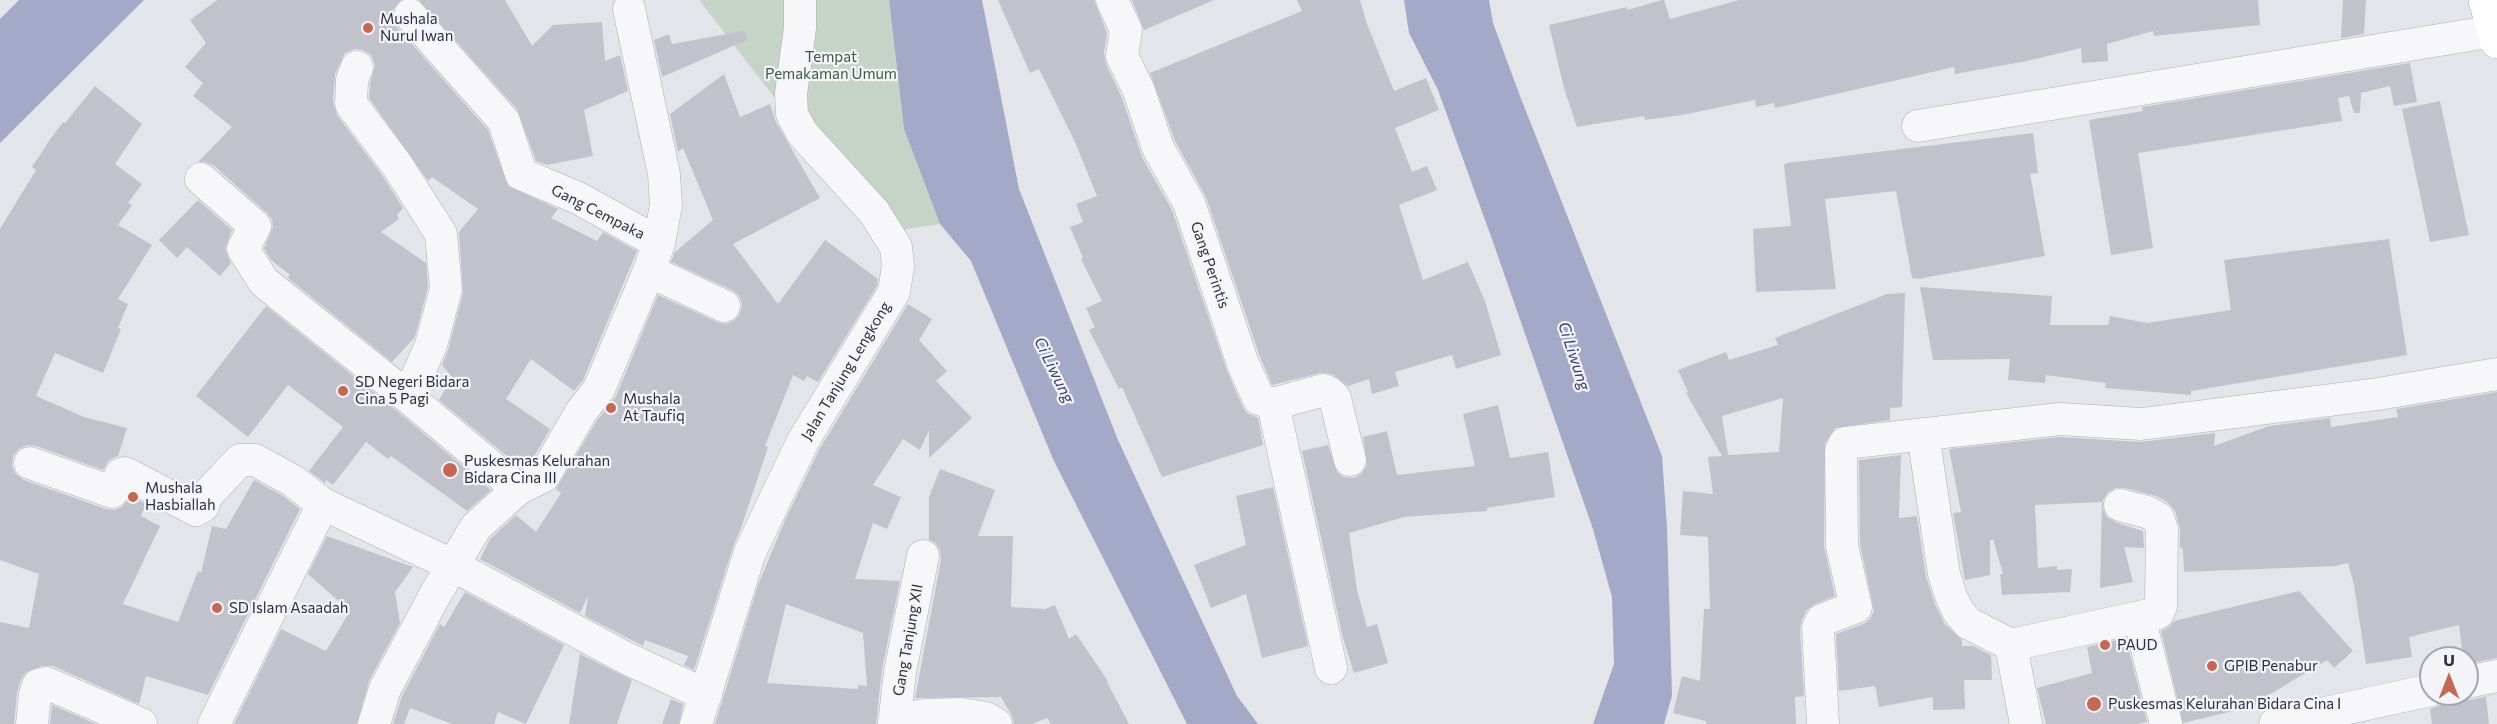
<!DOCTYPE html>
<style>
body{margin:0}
#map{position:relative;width:2497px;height:724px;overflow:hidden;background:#e4e5eb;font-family:Commissioner,sans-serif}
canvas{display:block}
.north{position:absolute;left:2419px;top:646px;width:60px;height:60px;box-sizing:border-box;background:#f4f4f8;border:2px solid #a4a5af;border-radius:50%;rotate:0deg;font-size:16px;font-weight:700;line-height:24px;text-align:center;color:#2d2e42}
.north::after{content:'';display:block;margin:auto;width:21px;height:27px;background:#c36856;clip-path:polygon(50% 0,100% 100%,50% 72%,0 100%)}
</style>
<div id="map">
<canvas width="2497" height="724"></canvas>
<div class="north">U</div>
</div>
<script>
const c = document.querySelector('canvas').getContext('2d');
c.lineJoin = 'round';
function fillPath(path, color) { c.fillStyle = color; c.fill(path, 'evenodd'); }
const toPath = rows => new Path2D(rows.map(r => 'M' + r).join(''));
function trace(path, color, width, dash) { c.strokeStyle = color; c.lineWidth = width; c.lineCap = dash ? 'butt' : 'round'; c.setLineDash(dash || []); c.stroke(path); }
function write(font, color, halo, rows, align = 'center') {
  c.font = font + ' Commissioner,sans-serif'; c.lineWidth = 4.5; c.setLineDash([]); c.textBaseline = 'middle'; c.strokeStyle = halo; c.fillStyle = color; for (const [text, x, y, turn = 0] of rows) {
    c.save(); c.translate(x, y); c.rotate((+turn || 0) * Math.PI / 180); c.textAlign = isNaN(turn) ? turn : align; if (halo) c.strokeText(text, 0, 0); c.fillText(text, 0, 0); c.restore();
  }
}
const green = toPath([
 [699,0,889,0,904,129,940,224,887,232,802,133]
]);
const water = toPath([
 [19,0,144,0,0,143,0,19],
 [889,0,982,0,1019,189,1118,440,1237,696,1258,724,1187,724,1053,459,971,261,940,224,904,129],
 [1404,0,1489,0,1493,23,1520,96,1662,456,1667,527,1672,696,1664,724,1593,724,1614,664,1612,597,1593,529,1493,242,1438,90,1409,33]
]);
const building = toPath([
 [217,0,401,0,393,10,393,19,396,26,488,130,508,186,558,209,551,218,597,241,603,232,637,251,583,380,574,391,531,359,506,399,550,429,531,462,528,464,517,455,513,461,439,400,452,377,442,365,448,350,463,293,459,232,478,209,432,177,428,181,369,98,370,84,375,65,371,55,363,50,355,49,345,53,335,74,333,103,337,115,382,175,403,208,397,215,399,219,381,232,426,263,428,287,415,337,392,362,288,278,290,275,271,260,264,248,273,227,272,219,267,213,213,165,205,162,198,162,232,127,193,96,203,83,185,67,206,43,190,20],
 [419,0,505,0,532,46,553,25,602,22,605,61,620,55,628,91,584,110,593,156,547,165,536,161,517,109],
 [998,0,1094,0,1107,33,1104,53,1106,64,1122,98,1142,157,1172,210,1227,371,1243,407,1247,413,1258,418,1263,445,1162,477,1122,387,1119,389,1089,330,1095,327,1086,308,1102,301,1081,259,1083,258,1070,227,1083,222,1076,204,1097,196,1075,142,1039,69,1030,73],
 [1132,0,1214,0,1144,30],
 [1297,0,1360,0,1367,24,1394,91,1426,78,1439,110,1395,128,1412,172,1427,166,1437,190,1399,205,1423,280,1468,262,1485,301,1501,355,1456,369,1452,355,1395,372,1399,386,1372,394,1369,379,1348,386,1332,374,1320,373,1272,385,1260,357,1206,197,1175,141,1150,73,1302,11],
 [1662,0,1664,0,1670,19,1739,0,2258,0,2260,25,2154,36,2153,31,2107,44,2108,61,2082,63,2081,48,2027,61,1955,74,1954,67,1775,108,1774,103,1756,107,1755,100,1682,115,1645,120,1644,116,1577,127,1564,88,1549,25,1627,7,1627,10],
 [2343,0,2366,0,2364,34,2341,38],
 [744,31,747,40,662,77,654,40,669,34,672,44],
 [2410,63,2417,102,2394,106,2390,86,2361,93,2360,113,2354,113,2349,96,2338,98,2342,121,2138,153,2153,248,2111,255,2089,120,2143,111,2142,107],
 [724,74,740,117,770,104,776,122,820,198,733,244,778,304,825,240,878,279,877,286,818,382,807,376,804,381,793,375,765,446,768,447,741,528,733,547,694,670,684,665,688,656,645,640,643,646,585,616,588,596,580,613,480,559,490,539,516,515,536,532,561,493,556,489,596,422,616,396,658,295,717,322,726,324,735,320,740,314,742,304,739,296,732,290,671,262,674,253,713,220,683,148,678,152,670,114],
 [95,86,142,124,115,164,142,184,128,203,132,205,118,225,152,245,118,299,128,304,118,328,121,329,103,373,55,353,36,396,84,417,127,428,118,456,109,460,103,470,36,446,27,445,19,449,13,456,12,466,16,474,24,480,106,509,114,510,122,507,130,496,146,504,141,516,160,526,123,604,178,622,198,571,201,573,212,526,226,529,254,480,283,496,300,509,208,695,146,676,139,704,53,666,42,666,26,672,21,679,17,693,14,724,0,724,0,622,29,628,39,574,0,560,0,229,36,170,32,167,51,138,63,122,65,123],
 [2440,101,2469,235,2430,242,2402,109],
 [2033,133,2038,173,2030,174,2045,256,1918,279,1912,278,1896,191,1825,199,1836,289,1756,292,1753,229,1791,226,1784,165,1787,163],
 [198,200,232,230,225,249,231,263,220,276,187,247,177,258,159,240],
 [2389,239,2407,355,2191,391,2191,395,2105,388,2106,383,2046,375,2045,383,2008,380,2010,359,1933,360,1920,287,2052,296,2050,325,2108,325,2110,316,2147,323,2231,310,2224,260],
 [1905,293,1902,407,1890,408,1890,420,1835,428,1825,443,1824,546,1835,596,1815,604,1806,611,1802,620,1800,629,1804,696,1795,697,1796,724,1706,724,1706,721,1673,713,1682,676,1700,681,1704,609,1710,609,1708,537,1680,535,1683,491,1713,494,1708,457,1722,456,1686,393,1688,392,1678,370,1726,352,1729,360,1778,345,1775,338,1887,294],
 [1783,398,1779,452,1728,455,1722,416],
 [908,304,932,319,919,340,947,371,936,381,972,418,929,458,929,430,920,450,903,439,873,485,901,497,887,529,873,523,855,579,900,581,882,669,876,724,715,724,758,585,786,518,819,450],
 [786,604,863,633,867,686,858,685,858,689,767,683],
 [266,306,397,411,491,490,467,511,391,456,388,459,366,442,333,485,326,480,325,483,309,471,343,427,288,385,248,437,196,396],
 [2497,392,2497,658,2467,664,2467,658,2463,658,2459,625,2409,637,2412,657,2366,664,2354,585,2348,563,2335,566,2184,572,2183,549,2180,548,2180,529,2175,511,2167,502,2156,496,2125,488,2116,488,2108,492,2103,500,2103,509,2107,517,2115,522,2143,531,2144,548,2124,547,2133,582,2100,588,2102,502,2035,505,2038,568,2057,566,2057,570,2072,569,2070,592,2002,595,2000,574,2003,574,1993,539,1990,540,1990,575,1965,580,1953,513,1961,512,1949,449,2060,437,2140,442,2215,433,2214,446,2269,426,2330,418,2331,427,2398,417,2396,409],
 [1498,405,1510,458,1548,452,1555,497,1487,508,1487,511,1404,517,1349,533,1357,590,1367,627,1377,624,1388,663,1354,673,1343,638,1302,451,1328,445,1337,472,1344,477,1354,478,1362,473,1367,465,1363,437,1387,431,1397,475,1475,466,1463,414],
 [1901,455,1899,518,1917,516,1926,577,1935,604,1944,623,1962,640,1962,646,1973,646,1991,655,1992,680,1964,680,1965,709,1933,710,1933,697,1879,707,1875,686,1839,691,1836,634,1863,624,1870,619,1874,611,1860,544,1859,460],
 [940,469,995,490,978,536,1013,536,1011,607,1045,609,1055,605,1069,639,1076,634,1108,681,1107,682,1129,724,1051,724,1047,718,1032,724,1014,724,1012,716,1001,697,915,698,941,560,940,550,935,543,929,540,929,497],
 [1273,487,1308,646,1262,658,1246,594,1211,608,1194,565,1246,545,1236,496],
 [327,536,413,567,395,592,400,623,369,681,357,724,234,724,281,629,326,651,350,611,308,574],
 [2299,591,2353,651,2334,668,2327,660,2269,695,2271,702,2183,723,2161,631,2169,627,2174,621],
 [465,592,564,645,526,724,498,712,494,724,452,724,410,708,404,724,393,724,402,696,440,624,444,627],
 [2126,638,2147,722,2138,724,2046,724,2037,688,2092,673,2087,647],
 [580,654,632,680,617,724,569,724],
 [2448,694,2470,700,2497,694,2486,697,2489,724,2432,724,2430,709,2443,704],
 [671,699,683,704,679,724,662,724],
 [52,705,96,724,50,724]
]);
const street = toPath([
 [1112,0,1126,30,1122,56,1139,91,1158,148,1189,203,1243,364,1259,399,1273,404,1324,390,1330,393,1335,398,1350,460],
 [410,15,504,121,521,174,578,198,659,243],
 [357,67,352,80,351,104,397,165,441,234,446,289,431,345,408,397],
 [1918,126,2494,31],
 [201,179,255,226,243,249,264,282,408,397,518,489],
 [649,271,724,306],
 [1273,404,1331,668],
 [1923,434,1944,574,1951,596,1958,611,1968,623,2011,645,2158,613,2161,606,2162,529,2158,518,2147,512,2120,505],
 [30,463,112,492,121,474,125,473,196,510,203,506,207,495,240,460,255,460,293,481,323,504,452,565,626,658,706,695],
 [2139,617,2166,724],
 [2011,645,2026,724],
 [2467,682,2497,676],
 [894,720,925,715,961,714,986,718,996,724],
 [32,724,35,695,38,685,46,683,141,724],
 [214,724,323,504],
 [374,724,385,689,436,593,476,527,518,489,544,476,581,412,599,389,649,271,659,243,666,205,664,174,629,9],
 [696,724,750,552,803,441,894,292,898,266,896,247,874,212,802,133,792,114,791,94,800,28,800,0],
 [894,724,900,672,923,556],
 [1823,724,1818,628,1822,620,1856,607,1842,546,1841,451,1845,443,2060,419,2141,424,2378,394,2497,374],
 [2275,724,2431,690]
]);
const primary = toPath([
 [2485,0,2497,42]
]);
const markers = [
 [368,28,6,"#c36856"],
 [343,391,6,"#c36856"],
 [611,408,6,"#c36856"],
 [450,470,8,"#c36856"],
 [133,497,6,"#c36856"],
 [217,608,6,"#c36856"],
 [2105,645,6,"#c36856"],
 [2212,666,6,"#c36856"],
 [2094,704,8,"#c36856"]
];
const poiNames = [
 ["Mushala",380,19],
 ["Nurul Iwan",380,36],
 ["SD Negeri Bidara",355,382],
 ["Cina 5 Pagi",355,399],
 ["Mushala",623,399],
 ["At Taufiq",623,416],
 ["Puskesmas Kelurahan",464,461],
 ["Bidara Cina III",464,478],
 ["Mushala",145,488],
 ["Hasbiallah",145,505],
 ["SD Islam Asaadah",229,608],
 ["PAUD",2117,645],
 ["GPIB Penabur",2224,666],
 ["Puskesmas Kelurahan Bidara Cina I",2108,704]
];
const parkNames = [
 ["Tempat",831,57],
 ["Pemakaman Umum",831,74]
];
const streetNames = [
 ["Gang Cempaka",598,212,27],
 ["Gang Perintis",1210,265,71],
 ["Jalan Tanjung Lengkong",846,371,-59],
 ["Gang Tanjung XII",908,640,-80]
];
const waterNames = [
 ["Ci Liwung",1574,356,72],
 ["Ci Liwung",1054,370,64]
];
fillPath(green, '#c6d4c7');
fillPath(water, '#a3a9c7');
fillPath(building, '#c2c2cd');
trace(street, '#adaeb8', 33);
trace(primary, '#a4a6b5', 34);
trace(street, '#f7f7f9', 32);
trace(primary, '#fff', 33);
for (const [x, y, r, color] of markers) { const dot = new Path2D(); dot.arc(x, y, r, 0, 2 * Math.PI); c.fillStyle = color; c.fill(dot); trace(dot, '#f4f4f8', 2); }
write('15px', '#2d2e42', '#f4f4f8', poiNames, 'left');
write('15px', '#3c5c40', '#f4f4f8', parkNames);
write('15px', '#2d2e42', '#f4f4f8', streetNames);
write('italic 16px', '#3b4272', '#f4f4f8', waterNames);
</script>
